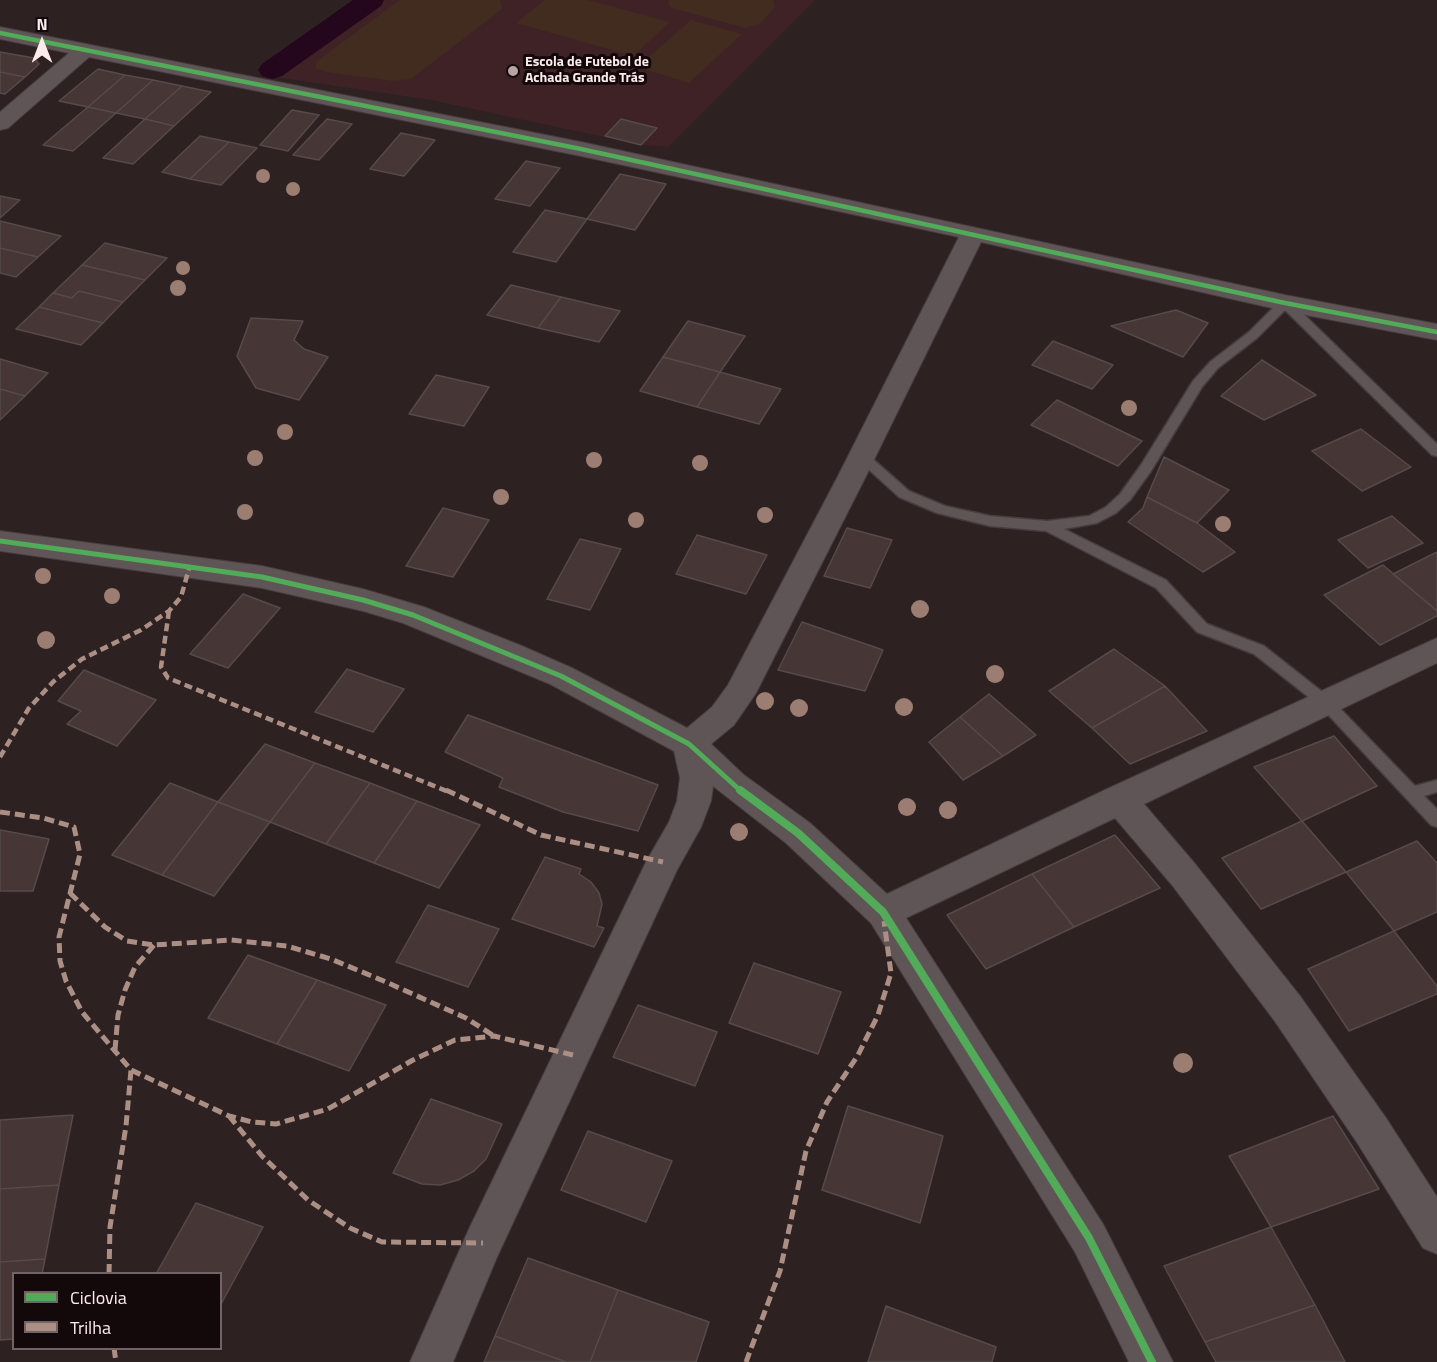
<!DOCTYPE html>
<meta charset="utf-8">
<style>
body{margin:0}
#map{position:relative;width:1437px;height:1362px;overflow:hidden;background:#2e2122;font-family:"Titillium Web",sans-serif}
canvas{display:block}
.legend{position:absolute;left:12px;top:1272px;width:210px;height:78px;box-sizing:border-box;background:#14090a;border:2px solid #726465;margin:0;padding:8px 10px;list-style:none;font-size:18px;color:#feeced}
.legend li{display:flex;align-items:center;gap:12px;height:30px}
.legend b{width:30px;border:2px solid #726465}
.north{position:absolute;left:12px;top:12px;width:60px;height:60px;-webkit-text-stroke:4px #14090a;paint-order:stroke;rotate:0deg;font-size:16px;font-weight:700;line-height:24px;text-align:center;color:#feeced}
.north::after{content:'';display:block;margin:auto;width:21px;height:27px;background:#feeced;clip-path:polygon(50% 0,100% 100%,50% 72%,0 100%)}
</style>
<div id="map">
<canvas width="1437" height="1362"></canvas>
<ul class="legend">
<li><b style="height:8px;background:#51ab58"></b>Ciclovia</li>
<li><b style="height:8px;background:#ac8f84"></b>Trilha</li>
</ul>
<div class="north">N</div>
</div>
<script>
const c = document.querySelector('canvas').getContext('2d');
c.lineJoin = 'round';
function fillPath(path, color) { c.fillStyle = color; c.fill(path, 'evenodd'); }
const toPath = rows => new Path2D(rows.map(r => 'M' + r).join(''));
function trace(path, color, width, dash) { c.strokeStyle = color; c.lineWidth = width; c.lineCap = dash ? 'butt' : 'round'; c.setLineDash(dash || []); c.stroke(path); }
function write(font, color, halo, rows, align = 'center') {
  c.font = font + ' "Titillium Web",sans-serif'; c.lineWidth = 6; c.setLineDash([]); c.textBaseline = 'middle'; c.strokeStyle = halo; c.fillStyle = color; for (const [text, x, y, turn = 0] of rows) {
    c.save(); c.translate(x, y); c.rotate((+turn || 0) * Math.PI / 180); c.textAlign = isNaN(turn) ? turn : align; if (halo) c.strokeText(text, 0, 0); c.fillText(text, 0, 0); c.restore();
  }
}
const built = toPath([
 [378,0,815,0,668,147,641,145,431,100,275,77]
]);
const green = toPath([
 [400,0,500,0,502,9,411,79,392,81,326,72,315,68,317,61],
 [545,0,588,0,670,22,633,56,516,23],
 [669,0,773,0,775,7,760,24,745,28,672,8,668,5],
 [691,20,742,34,689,83,637,67]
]);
const canal = toPath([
 [353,0,384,0,381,6,282,76,272,79,262,76,258,70,262,64,353,0]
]);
const building = toPath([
 [0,52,34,58,39,64,25,77,0,72,0,52],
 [98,69,125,75,88,107,59,101,98,69],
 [0,72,25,77,5,94,0,93,0,72],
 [125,75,153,80,116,113,88,107,125,75],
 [153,80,182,86,145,119,116,113,153,80],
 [182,86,211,92,174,126,145,119,182,86],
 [88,107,116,113,73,151,43,145,88,107],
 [292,110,319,115,288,151,260,145,292,110],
 [145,119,174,126,133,164,103,158,145,119],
 [327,119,352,124,319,160,293,155,327,119],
 [621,119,657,128,641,145,605,136,621,119],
 [401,133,435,140,404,176,370,169,401,133],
 [200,136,229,142,190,179,162,172,200,136],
 [229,142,257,148,221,185,190,179,229,142],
 [526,161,560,168,530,206,495,199,526,161],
 [620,174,666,184,635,230,587,219,620,174],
 [0,196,20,200,0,218,0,196],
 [545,210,587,219,556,262,513,252,545,210],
 [0,221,61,236,38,257,0,248,0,221],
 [105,243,167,258,145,280,82,265,105,243],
 [0,248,38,257,16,277,0,273,0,248],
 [82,265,145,280,123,302,79,291,72,298,53,293,82,265],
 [511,285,561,297,538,328,487,315,511,285],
 [79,291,123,302,103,323,39,307,53,293,72,298,79,291],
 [561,297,620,311,599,342,538,328,561,297],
 [39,307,103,323,81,345,16,329,39,307],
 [1176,310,1208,323,1183,357,1111,326,1176,310],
 [251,318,303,321,294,340,304,349,328,357,299,400,256,388,237,356,251,318],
 [688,321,745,336,720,372,663,357,688,321],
 [1053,341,1113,365,1092,389,1032,365,1053,341],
 [663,357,720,372,697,407,640,391,663,357],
 [0,359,48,373,25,396,0,389,0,359],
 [1262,360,1316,395,1264,420,1221,396,1262,360],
 [720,372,781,389,759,424,697,407,720,372],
 [436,375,489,387,464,426,409,414,436,375],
 [0,389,25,396,0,420,0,389],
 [1057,400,1142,441,1118,466,1031,425,1057,400],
 [1361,429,1411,467,1362,491,1312,451,1361,429],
 [1164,457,1229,490,1197,523,1147,497,1164,457],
 [1147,497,1197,523,1235,552,1203,572,1128,522,1143,508,1147,497],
 [443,508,489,520,453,577,406,566,443,508],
 [1392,516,1423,543,1368,568,1338,540,1392,516],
 [847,528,892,540,870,588,824,576,847,528],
 [697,535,767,555,746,594,676,574,697,535],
 [580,539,621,549,590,610,547,599,580,539],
 [1437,552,1437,611,1393,574,1437,552],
 [1383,565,1437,611,1437,616,1380,645,1324,595,1383,565],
 [243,594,280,608,228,668,190,654,243,594],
 [802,622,883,650,865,691,778,670,802,622],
 [1114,649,1165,686,1092,728,1049,691,1114,649],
 [347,669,404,689,373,732,315,712,347,669],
 [84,670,156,700,117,746,67,724,81,711,58,701,84,670],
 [1165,686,1207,731,1130,764,1092,728,1165,686],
 [989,694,1036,735,1003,756,960,717,989,694],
 [468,715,658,785,638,831,563,812,499,787,503,778,445,752,468,715],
 [960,717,1003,756,963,780,929,742,960,717],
 [1334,736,1377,786,1302,821,1254,767,1334,736],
 [265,744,315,763,270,822,218,802,265,744],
 [315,763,370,783,326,844,270,822,315,763],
 [170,783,218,802,162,875,112,855,170,783],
 [370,783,417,801,374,863,326,844,370,783],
 [417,801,480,825,439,888,374,863,417,801],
 [218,802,270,822,214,896,162,875,218,802],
 [1302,821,1346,872,1261,909,1222,858,1302,821],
 [0,830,49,839,33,891,0,891,0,830],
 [1115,835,1160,888,1074,927,1032,874,1115,835],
 [1417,841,1437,863,1437,912,1394,931,1346,872,1417,841],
 [545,857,581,869,579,874,591,882,599,893,602,904,597,926,604,928,594,947,512,919,545,857],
 [1032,874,1074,927,986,969,947,915,1032,874],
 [428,905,499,929,468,987,396,962,428,905],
 [1394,931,1437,986,1437,994,1349,1031,1308,969,1394,931],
 [248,955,317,980,277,1044,208,1018,248,955],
 [754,963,841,992,818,1054,729,1023,754,963],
 [317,980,386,1005,349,1071,277,1044,317,980],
 [638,1005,717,1032,695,1086,613,1057,638,1005],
 [431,1099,502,1124,486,1159,474,1171,458,1180,440,1185,422,1184,393,1173,431,1099],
 [848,1106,943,1136,920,1223,822,1190,848,1106],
 [73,1115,59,1185,0,1189,0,1120,73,1115],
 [1333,1116,1379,1189,1271,1227,1229,1156,1333,1116],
 [588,1131,672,1161,646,1222,561,1190,588,1131],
 [59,1185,45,1259,0,1262,0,1189,59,1185],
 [196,1203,263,1227,220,1306,220,1274,156,1274,196,1203],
 [1271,1227,1315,1305,1205,1342,1164,1266,1271,1227],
 [528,1258,618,1290,590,1362,566,1362,495,1336,528,1258],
 [45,1259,42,1274,14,1274,14,1339,0,1340,0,1262,45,1259],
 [618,1290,709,1322,696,1362,590,1362,618,1290],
 [1315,1305,1345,1362,1216,1362,1205,1342,1315,1305],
 [886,1306,996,1347,992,1362,868,1362,886,1306],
 [495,1336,566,1362,484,1362,495,1336]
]);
const lane = toPath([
 [1285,299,1289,300,1437,444,1437,456,1432,455,1285,310,1257,338,1218,368,1202,387,1151,471,1130,500,1116,513,1097,523,1064,529,1166,580,1207,624,1264,646,1330,698,1415,786,1437,780,1437,792,1424,796,1437,809,1437,827,1431,825,1320,706,1254,654,1197,632,1156,588,1046,531,990,526,937,513,899,497,855,457,857,454,867,454,909,491,945,506,990,516,1047,521,1089,516,1106,507,1120,494,1141,465,1193,381,1210,362,1249,332,1281,300,1285,299]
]);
const street = toPath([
 [0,27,581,142,1285,295,1437,324,1437,340,1285,311,981,242,865,478,756,693,734,725,711,744,744,775,810,823,887,894,1107,789,1437,638,1437,663,1144,804,1196,865,1300,996,1386,1118,1437,1197,1437,1254,1423,1248,1358,1144,1274,1020,1172,885,1115,818,906,918,1103,1224,1173,1362,1129,1362,1075,1252,871,923,786,843,713,786,711,801,701,827,677,870,497,1257,453,1362,410,1362,469,1229,646,862,669,822,677,801,680,778,674,751,550,684,403,623,363,611,262,588,0,551,0,531,262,566,363,589,424,607,522,646,572,668,687,728,712,707,728,685,837,478,959,237,581,156,89,57,8,128,0,130,0,112,69,53,0,39,0,27]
]);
const quietFar1 = toPath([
 [169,611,161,667,168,678,449,792],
 [0,757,29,708,54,681,82,659,141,630,169,611,181,597,190,565]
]);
const quiet = toPath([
 [446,790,541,835,663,862],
 [0,812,43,818,74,827,80,854,59,937,60,961,66,981,82,1012,131,1070,229,1116,252,1122,276,1124,328,1109,413,1060,455,1040,494,1036,573,1055],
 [70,893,105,927,127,941,154,945,231,940,287,946,331,959,386,982,466,1018,494,1036],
 [115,1050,118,1015,125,990,135,967,154,945],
 [229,1116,262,1156,308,1200,350,1228,382,1242,483,1243],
 [109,1274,110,1227,126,1126,131,1070],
 [114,1348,116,1362],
 [746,1362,780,1271,806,1151,827,1102,858,1055,878,1015,891,973,884,921]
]);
const cyclewayFar2 = toPath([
 [0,33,581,149,1285,303,1437,332]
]);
const cyclewayFar1 = toPath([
 [0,541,262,577,363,600,413,615,561,676,689,744,742,792]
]);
const cycleway = toPath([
 [740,790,798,833,883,912,1089,1238,1152,1362]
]);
const trees = [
 [263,176,7],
 [293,189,7],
 [183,268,7],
 [178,288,8],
 [1129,408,8],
 [285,432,8],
 [255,458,8],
 [594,460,8],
 [700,463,8],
 [501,497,8],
 [245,512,8],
 [765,515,8],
 [636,520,8],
 [1223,524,8],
 [43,576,8],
 [112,596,8],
 [920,609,9],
 [46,640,9],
 [995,674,9],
 [765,701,9],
 [904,707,9],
 [799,708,9],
 [907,807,9],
 [948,810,9],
 [739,832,9],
 [1183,1063,10]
];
const markers = [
 [513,71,6,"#b5a5a6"]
];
const farPoinames = [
 ["Escola de Futebol de",525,63],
 ["Achada Grande Trás",525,79]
];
fillPath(built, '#3f2225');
fillPath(green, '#422b1f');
fillPath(canal, '#24061d');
fillPath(building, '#463635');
trace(building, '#564a4a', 1.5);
trace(lane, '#473c3d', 3);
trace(street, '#473c3d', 2);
fillPath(lane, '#605556');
fillPath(street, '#605556');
trace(quietFar1, '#ac8f84', 4.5, [8, 4.5]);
trace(quiet, '#ac8f84', 5, [10, 5]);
trace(cyclewayFar2, '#51ab58', 4.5);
trace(cyclewayFar1, '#51ab58', 5);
trace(cycleway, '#51ab58', 8);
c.fillStyle = '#9b7e71';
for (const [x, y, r] of trees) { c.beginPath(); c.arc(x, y, r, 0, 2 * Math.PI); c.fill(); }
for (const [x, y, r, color] of markers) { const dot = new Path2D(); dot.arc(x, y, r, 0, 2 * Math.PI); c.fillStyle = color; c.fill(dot); trace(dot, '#14090a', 2); }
write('bold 14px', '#feeced', '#14090a', farPoinames, 'left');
</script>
